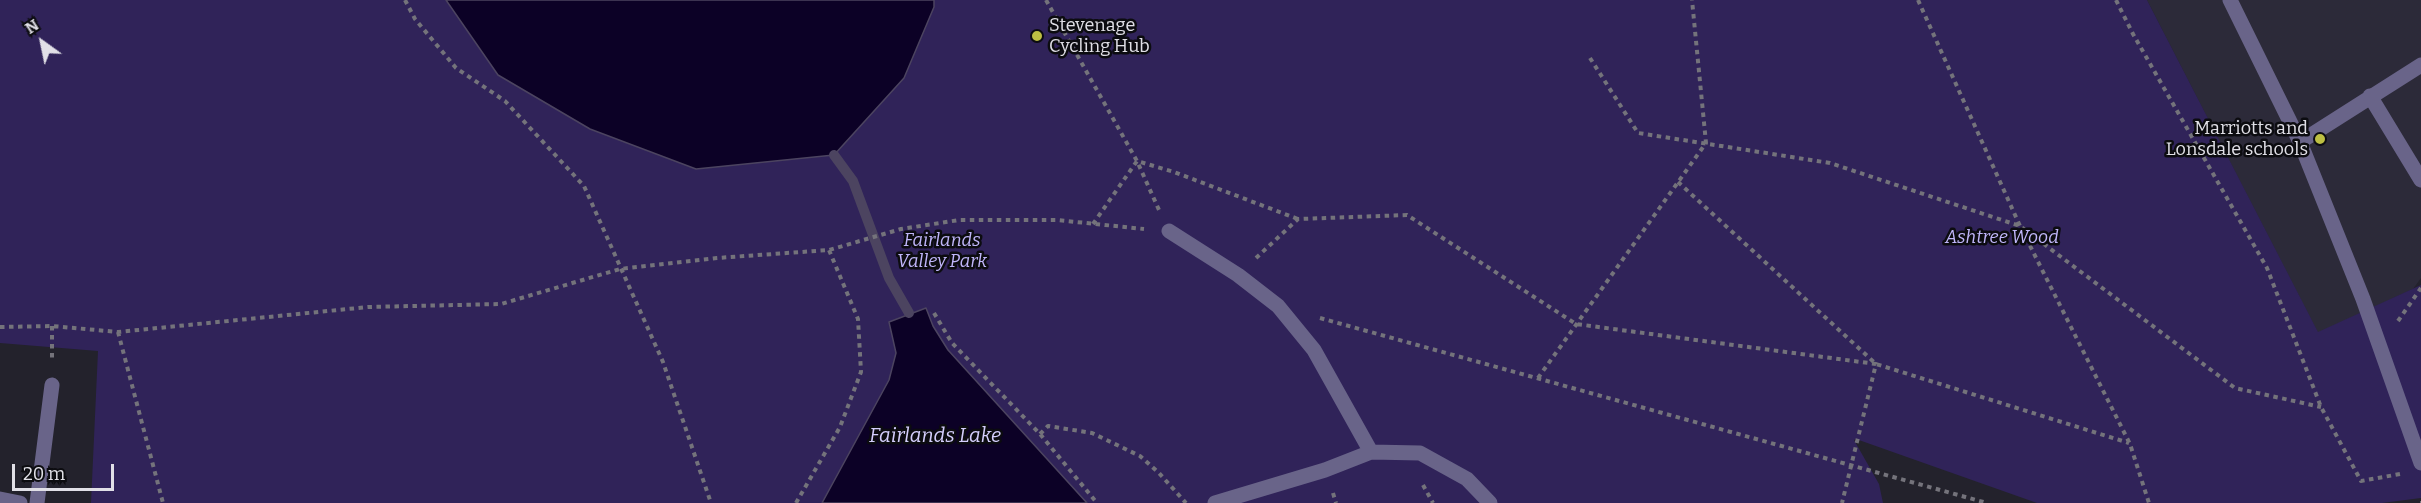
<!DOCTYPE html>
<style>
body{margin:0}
#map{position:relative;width:2421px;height:503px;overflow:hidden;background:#23222c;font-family:Bitter,serif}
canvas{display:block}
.north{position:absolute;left:12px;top:12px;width:60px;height:60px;-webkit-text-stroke:4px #0c0c10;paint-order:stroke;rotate:327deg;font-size:16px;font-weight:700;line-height:24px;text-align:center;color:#e1e0e7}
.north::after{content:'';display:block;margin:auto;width:21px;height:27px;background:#e1e0e7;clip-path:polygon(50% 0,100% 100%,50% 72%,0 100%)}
.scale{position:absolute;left:12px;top:464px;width:102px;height:27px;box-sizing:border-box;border:3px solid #e1e0e7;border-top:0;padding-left:8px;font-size:18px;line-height:21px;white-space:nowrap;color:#e1e0e7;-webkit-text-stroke:4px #0c0c10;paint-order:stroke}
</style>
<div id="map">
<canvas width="2421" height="503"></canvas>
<div class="north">N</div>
<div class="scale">20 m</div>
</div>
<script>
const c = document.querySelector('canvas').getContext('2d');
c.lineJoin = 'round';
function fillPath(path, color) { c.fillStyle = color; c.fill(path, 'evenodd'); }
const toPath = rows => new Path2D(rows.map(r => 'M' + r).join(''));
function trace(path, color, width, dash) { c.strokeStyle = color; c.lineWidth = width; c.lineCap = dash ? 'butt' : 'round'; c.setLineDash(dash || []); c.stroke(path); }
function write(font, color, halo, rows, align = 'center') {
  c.font = font + ' Bitter,serif'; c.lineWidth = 5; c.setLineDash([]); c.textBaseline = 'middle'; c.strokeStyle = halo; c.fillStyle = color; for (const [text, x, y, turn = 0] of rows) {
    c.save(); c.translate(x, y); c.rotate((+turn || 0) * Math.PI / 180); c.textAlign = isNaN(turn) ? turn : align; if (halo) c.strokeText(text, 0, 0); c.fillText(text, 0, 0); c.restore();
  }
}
const built = toPath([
 [2147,0,2421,0,2421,278,2413,289,2318,333]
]);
const green = toPath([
 [0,0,2147,0,2318,332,2421,285,2421,498,2382,503,2037,503,1856,439,1854,440,1879,484,1883,503,91,503,98,351,0,343]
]);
const water = toPath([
 [446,0,934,0,934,7,904,78,834,155,696,169,590,129,498,75,446,0],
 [926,308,933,326,948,350,1087,503,822,503,889,380,896,353,889,322,926,308]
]);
const stream = toPath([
 [834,155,853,181,889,278,909,313]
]);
const path = toPath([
 [405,0,415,19,456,68,505,101,584,186,663,362,711,503],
 [1046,0,1137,161,1159,210],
 [1918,0,2020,226,2130,444,2149,503],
 [2116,0,2133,34,2267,268,2321,407,2361,481,2400,474],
 [1590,58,1638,133,1830,163,2020,226,2235,388,2321,407],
 [1678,182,1876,364,2129,443],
 [1093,224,1137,161,1174,172,1298,219],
 [1256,258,1298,219,1407,215,1576,324,1876,364,1842,503],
 [934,313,952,343,1040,434,1097,503],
 [1320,318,1987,503],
 [2398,321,2421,288],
 [52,326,52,362],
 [0,327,52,326,118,332,368,307,501,304,620,269,717,258,829,250,901,229,959,220,1057,220,1144,229],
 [118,332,163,503],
 [1538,378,1706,143,1692,0],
 [1040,434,1048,426,1092,433,1140,456,1159,473,1186,503],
 [1423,485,1433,503],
 [1333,493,1336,503],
 [796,503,840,427,861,372,858,319,829,250],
 [2420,503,2421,503]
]);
const minor = toPath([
 [2230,0,2300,142,2363,299,2421,463],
 [2370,96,2421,180],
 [2300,142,2421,65],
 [1169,231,1238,275,1278,306,1314,350,1371,452,1420,453,1467,479,1490,503],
 [0,499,20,503],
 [37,503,52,385],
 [1215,503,1325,470,1371,452]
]);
const markers = [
 [1037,36,6,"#bdbf43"],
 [2320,139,6,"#bdbf43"]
];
const poiNames = [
 ["Stevenage",1049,26],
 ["Cycling Hub",1049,47],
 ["Marriotts and",2308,129,"right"],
 ["Lonsdale schools",2308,150,"right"]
];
const parkNames = [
 ["Ashtree Wood",2002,238],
 ["Fairlands",942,241],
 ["Valley Park",942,262]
];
const waterNames = [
 ["Fairlands Lake",935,436]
];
fillPath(built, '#2c2a39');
fillPath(green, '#302359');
fillPath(water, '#0c0126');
trace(water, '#4c4460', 1.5);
trace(stream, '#4c4460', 10);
trace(path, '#74737b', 4, [4.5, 4.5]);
trace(minor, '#696489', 15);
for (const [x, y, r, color] of markers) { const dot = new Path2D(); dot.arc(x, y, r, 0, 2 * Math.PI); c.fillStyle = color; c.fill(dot); trace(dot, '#0c0c10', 2); }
write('18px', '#e1e0e7', '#0c0c10', poiNames, 'left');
write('italic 18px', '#c0b6fa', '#0c0c10', parkNames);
write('italic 20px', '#d4cefc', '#0c0c10', waterNames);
</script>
